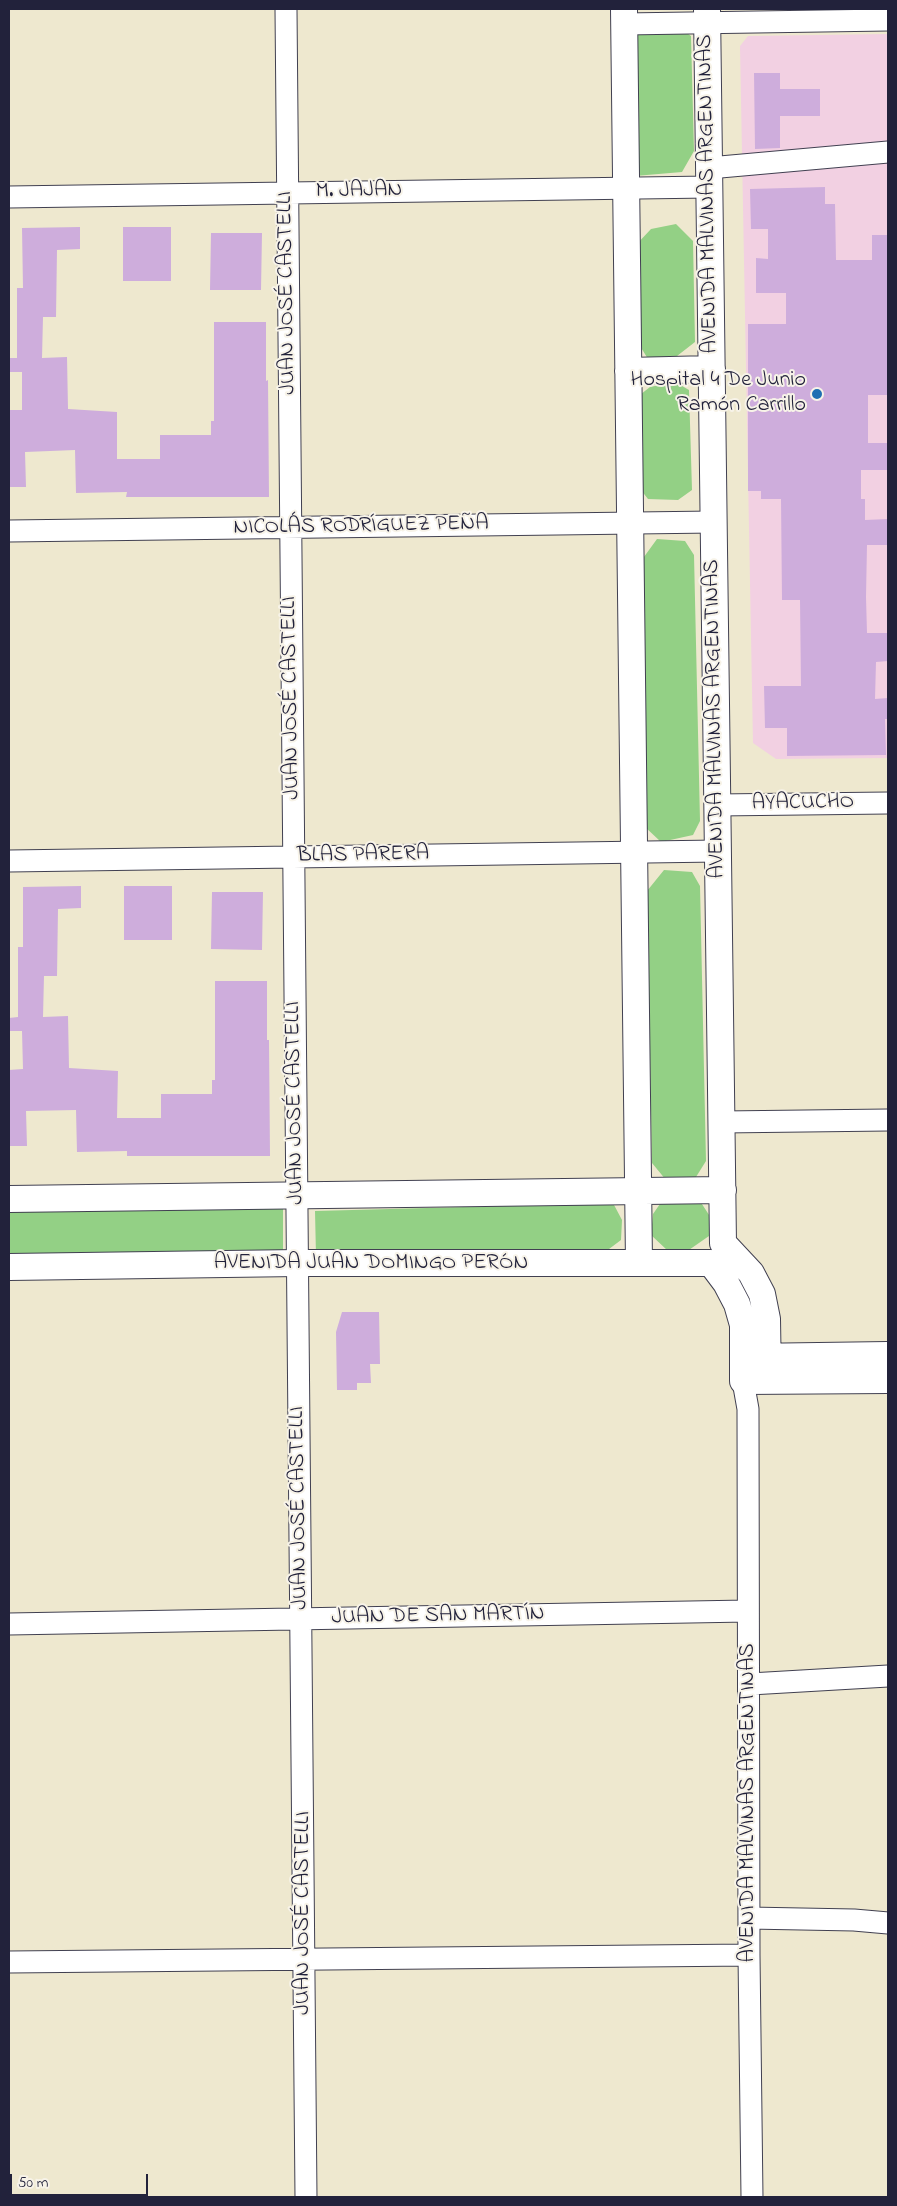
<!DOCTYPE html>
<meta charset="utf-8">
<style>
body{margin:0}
#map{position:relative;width:897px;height:2206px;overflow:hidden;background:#eee8cf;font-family:"Indie Flower",sans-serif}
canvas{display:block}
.frame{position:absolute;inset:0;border:10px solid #22223b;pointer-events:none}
.scale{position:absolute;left:10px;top:2174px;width:138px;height:22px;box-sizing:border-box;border:2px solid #22223b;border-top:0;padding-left:6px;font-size:15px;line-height:18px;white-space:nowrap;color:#22223b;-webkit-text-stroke:4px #f7f3e8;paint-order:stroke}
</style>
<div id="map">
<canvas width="897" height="2206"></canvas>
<div class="frame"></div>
<div class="scale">50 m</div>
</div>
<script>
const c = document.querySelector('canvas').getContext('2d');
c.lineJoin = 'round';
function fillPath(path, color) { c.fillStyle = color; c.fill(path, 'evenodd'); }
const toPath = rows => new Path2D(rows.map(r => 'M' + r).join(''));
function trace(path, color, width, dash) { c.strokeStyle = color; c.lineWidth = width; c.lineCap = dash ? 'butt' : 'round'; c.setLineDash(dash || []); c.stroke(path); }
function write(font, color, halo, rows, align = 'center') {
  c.font = font + ' "Indie Flower",sans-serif'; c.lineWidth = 4; c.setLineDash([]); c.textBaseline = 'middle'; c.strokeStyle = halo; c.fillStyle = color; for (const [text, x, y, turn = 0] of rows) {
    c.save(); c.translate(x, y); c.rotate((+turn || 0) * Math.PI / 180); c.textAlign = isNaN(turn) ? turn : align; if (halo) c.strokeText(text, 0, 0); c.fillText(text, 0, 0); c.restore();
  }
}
const built = toPath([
 [888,34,888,758,776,759,753,743,740,46,748,36]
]);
const green = toPath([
 [680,28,691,36,694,151,682,172,635,176,633,30],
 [676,224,693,241,695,342,677,356,648,359,637,341,635,246,651,229],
 [675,382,689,390,692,490,678,500,648,499,637,485,636,398,650,387],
 [657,539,685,541,694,555,700,821,693,835,661,842,644,826,641,561],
 [664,870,692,872,700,886,706,1161,696,1177,666,1180,652,1163,647,891],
 [662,1201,700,1201,711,1218,709,1236,686,1252,667,1250,651,1235,653,1214],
 [613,1203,622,1220,621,1240,609,1249,316,1256,315,1211],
 [283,1208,283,1253,9,1257,9,1212]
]);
const building = toPath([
 [754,73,780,73,780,89,820,89,820,116,780,116,780,148,755,149],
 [825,187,825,204,835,204,836,260,872,260,872,235,888,235,888,395,868,395,868,443,888,443,888,470,861,470,861,499,865,499,865,520,888,519,888,545,867,545,866,597,867,633,888,633,888,661,876,662,875,699,888,698,888,719,885,719,886,755,787,756,787,728,765,728,764,686,801,686,800,600,782,600,781,499,761,499,761,491,748,491,748,324,786,324,786,293,756,293,756,258,768,259,768,229,751,229,750,189],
 [80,227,80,249,57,250,56,317,43,317,42,358,67,357,68,409,117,412,117,459,160,459,160,435,211,435,211,421,214,421,214,322,266,322,266,381,268,380,269,497,126,497,127,492,76,493,75,450,25,452,26,487,9,487,9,410,22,410,22,372,9,372,9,358,17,358,17,288,23,288,22,228],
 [123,227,171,227,171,281,123,281],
 [211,233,262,233,261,290,210,290],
 [81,886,81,908,58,909,57,976,44,976,43,1017,68,1016,69,1068,118,1071,117,1118,161,1118,161,1094,212,1094,212,1080,215,1080,215,981,267,981,267,1040,269,1040,270,1156,127,1156,127,1151,77,1152,76,1110,26,1111,27,1146,9,1146,9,1070,23,1069,22,1031,9,1031,9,1018,18,1017,18,947,23,947,23,887],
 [124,886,172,886,172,940,124,940],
 [212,892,263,892,262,950,211,949],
 [342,1312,379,1312,380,1364,370,1364,371,1383,357,1383,357,1390,337,1390,336,1332]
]);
const minor = toPath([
 [286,9,306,2197],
 [624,24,888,20],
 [709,168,888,152],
 [9,197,709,187],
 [9,531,714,522],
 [717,805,888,803],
 [9,861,718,851],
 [722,1122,888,1120],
 [743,1381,748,1409,749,1955,752,2197],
 [9,1624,747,1611],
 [750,1684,888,1676],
 [749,1918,854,1920,888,1923],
 [9,1962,749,1955]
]);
const major = toPath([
 [624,9,639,1262],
 [707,9,723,1243,751,1273,762,1294,767,1319,768,1381],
 [628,371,712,369],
 [9,1199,723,1190],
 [9,1267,298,1263,711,1263,726,1283,737,1304,743,1325,743,1381,888,1380],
 [749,1357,888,1355]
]);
const markers = [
 [817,394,6,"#1f6fb2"]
];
const streetNames = [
 ["M. JAJAN",359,192,-1],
 ["AVENIDA MALVINAS ARGENTINAS",709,194,-91],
 ["JUAN JOSÉ CASTELLI",288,293,-91],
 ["NICOLÁS RODRÍGUEZ PEÑA",361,527,-1],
 ["JUAN JOSÉ CASTELLI",292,698,-91],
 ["AVENIDA MALVINAS ARGENTINAS",716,719,-91],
 ["AYACUCHO",803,804,-1],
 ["BLAS PARERA",363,856,-1],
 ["JUAN JOSÉ CASTELLI",296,1103,-91],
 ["AVENIDA JUAN DOMINGO PERÓN",371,1264],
 ["JUAN JOSÉ CASTELLI",300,1508,-91],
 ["JUAN DE SAN MARTÍN",438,1617,-1],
 ["AVENIDA MALVINAS ARGENTINAS",749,1803,-90],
 ["JUAN JOSÉ CASTELLI",304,1913,-90]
];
const poiNames = [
 ["Hospital 4 De Junio",806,381],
 ["Ramón Carrillo",806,406]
];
fillPath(built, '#f2d0e2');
fillPath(green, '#93d085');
fillPath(building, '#ceaddc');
trace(minor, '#414051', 23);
trace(major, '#414051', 28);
trace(minor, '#fff', 21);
trace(major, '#fff', 26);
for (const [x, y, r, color] of markers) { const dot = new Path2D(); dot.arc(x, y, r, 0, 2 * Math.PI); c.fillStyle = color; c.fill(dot); trace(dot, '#f7f3e8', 2); }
write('22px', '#22223b', '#f7f3e8', streetNames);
write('22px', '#22223b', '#f7f3e8', poiNames, 'right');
</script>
